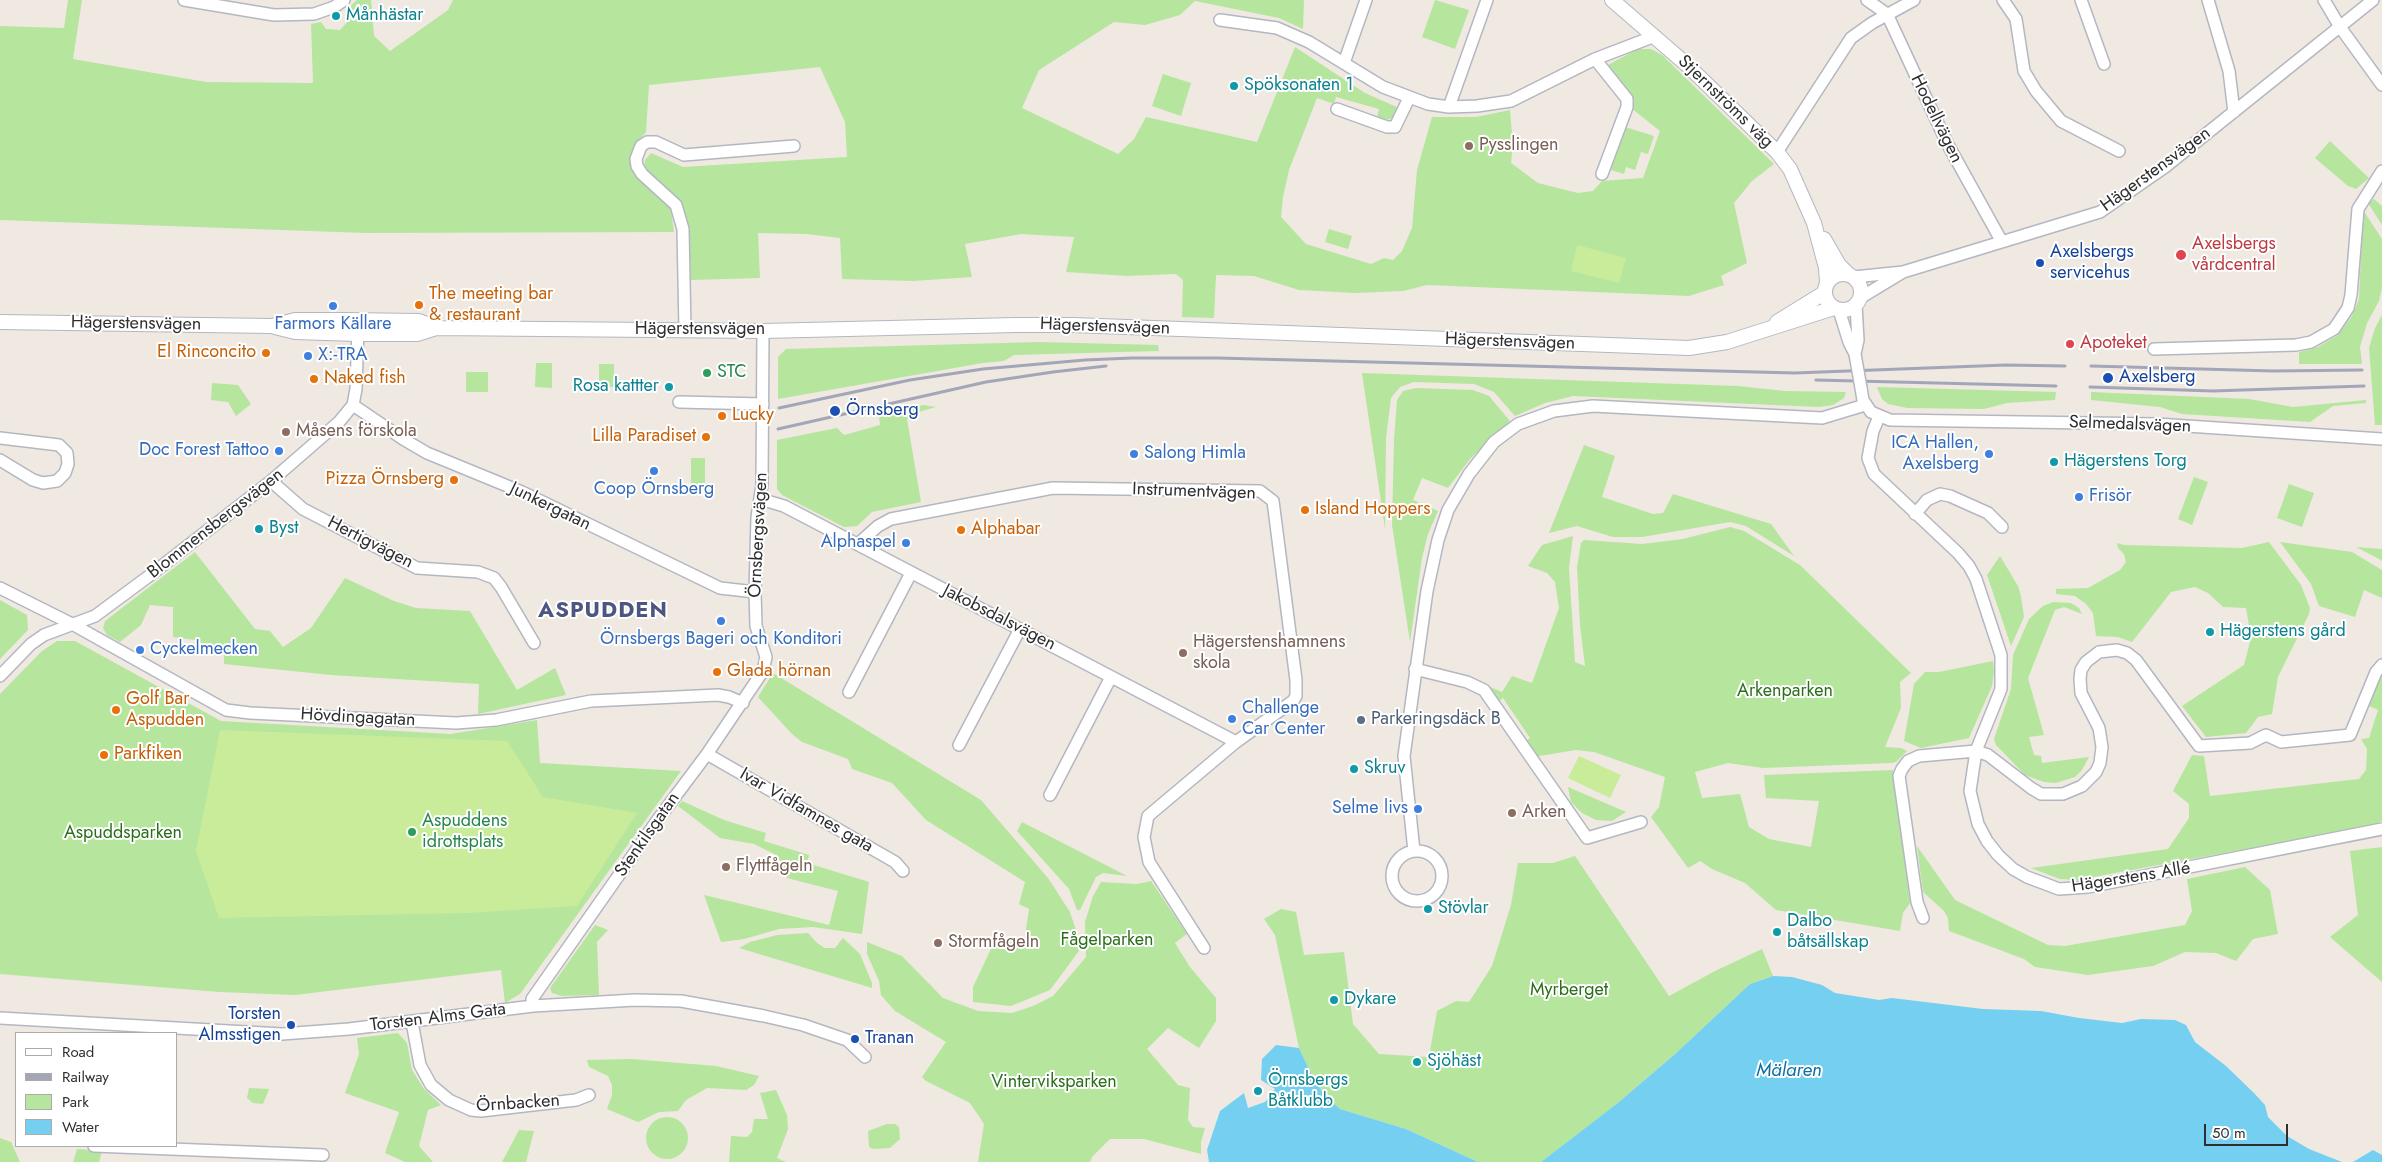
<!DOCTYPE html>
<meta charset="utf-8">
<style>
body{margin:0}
#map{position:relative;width:2382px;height:1162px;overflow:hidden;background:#efe9e1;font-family:Jost,sans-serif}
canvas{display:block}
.legend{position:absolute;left:15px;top:1032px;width:162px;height:115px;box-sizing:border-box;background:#fff;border:1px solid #ababab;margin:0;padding:6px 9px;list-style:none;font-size:15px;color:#2e2e2e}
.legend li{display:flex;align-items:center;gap:10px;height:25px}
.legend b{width:25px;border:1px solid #ababab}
.scale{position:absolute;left:2204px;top:1124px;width:84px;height:22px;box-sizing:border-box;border:2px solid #2e2e2e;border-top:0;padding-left:6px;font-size:15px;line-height:18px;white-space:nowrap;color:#2e2e2e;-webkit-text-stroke:4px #fff;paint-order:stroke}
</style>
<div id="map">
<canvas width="2382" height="1162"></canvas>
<ul class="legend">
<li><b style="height:6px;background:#fff"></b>Road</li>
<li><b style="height:6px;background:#a3a6b8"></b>Railway</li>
<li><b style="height:14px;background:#b6e59e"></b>Park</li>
<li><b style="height:14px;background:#75cff0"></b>Water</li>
</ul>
<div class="scale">50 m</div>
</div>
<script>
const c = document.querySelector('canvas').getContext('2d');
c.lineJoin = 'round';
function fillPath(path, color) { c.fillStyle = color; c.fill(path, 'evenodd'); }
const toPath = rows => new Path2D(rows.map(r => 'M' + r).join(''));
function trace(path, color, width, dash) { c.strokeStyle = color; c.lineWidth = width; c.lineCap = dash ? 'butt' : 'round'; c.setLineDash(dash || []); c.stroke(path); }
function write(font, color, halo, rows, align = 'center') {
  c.font = font + ' Jost,sans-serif'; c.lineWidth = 4; c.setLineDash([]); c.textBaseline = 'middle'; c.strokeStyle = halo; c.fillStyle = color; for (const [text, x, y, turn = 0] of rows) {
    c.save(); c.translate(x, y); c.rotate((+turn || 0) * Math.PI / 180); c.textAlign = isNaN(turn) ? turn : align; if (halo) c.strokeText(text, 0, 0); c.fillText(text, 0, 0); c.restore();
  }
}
const green = toPath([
 [68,0,82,0,73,59,206,82,313,83,311,24,321,22,326,29,340,30,349,20,347,9,357,0,371,0,374,36,390,51,448,10,453,0,1304,0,1303,29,1279,18,1195,1,1180,15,1145,25,1114,22,1039,70,1022,108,1118,154,1134,139,1146,117,1257,142,1295,47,1365,93,1399,108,1395,118,1385,120,1377,117,1379,109,1336,97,1334,104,1317,98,1289,170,1283,197,1281,217,1306,244,1371,264,1384,258,1393,260,1402,251,1412,228,1417,170,1432,117,1476,117,1510,110,1513,145,1511,163,1538,183,1578,193,1593,191,1602,181,1643,178,1660,131,1631,108,1606,66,1638,49,1651,49,1662,55,1774,164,1752,181,1734,203,1747,263,1721,276,1724,285,1689,296,1427,285,1403,291,1355,293,1299,290,1254,276,1216,275,1214,318,1182,317,1183,280,1176,274,1127,276,1066,272,1074,237,1021,234,965,244,972,277,913,281,842,279,840,238,807,234,758,233,760,278,691,280,689,232,680,204,644,167,645,160,651,153,683,167,847,157,845,122,820,67,649,85,646,132,636,144,632,155,632,170,671,209,674,232,366,233,0,220,0,26,64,28],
 [1435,0,1469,10,1455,49,1422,37],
 [1163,74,1191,83,1181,116,1152,106],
 [1625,127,1654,136,1648,154,1641,152,1635,170,1626,167,1624,174,1611,170],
 [2330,141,2369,178,2356,189,2348,186,2315,158],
 [2374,199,2382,206,2382,225,2368,203],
 [2363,210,2382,239,2382,288,2379,301,2367,323,2360,347,2362,364,2299,364,2299,352,2318,347,2338,335,2352,316,2359,299],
 [1329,229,1352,236,1348,249,1325,242],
 [2382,315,2382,425,2375,425,2369,348,2375,328],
 [1039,342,1158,345,1159,351,1014,355,1004,361,983,363,778,399,778,357,786,349],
 [536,363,552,363,552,388,535,387],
 [599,364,614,364,614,387,599,387],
 [466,372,488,372,488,392,466,392],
 [1362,373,1738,386,1785,391,1846,392,1844,398,1833,405,1819,407,1573,396,1545,403,1515,416,1494,392,1474,384,1414,382,1400,387,1391,398,1386,438,1385,529],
 [212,383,238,385,251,404,236,416,228,402,211,400],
 [1877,387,2056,392,2055,400,2007,403,1984,409,1907,408,1888,404,1882,399],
 [1416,388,1473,390,1489,396,1510,421,1470,459,1448,488,1422,478,1413,500,1438,511,1428,534,1422,558,1410,642,1392,525,1394,439,1397,400,1403,391],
 [2091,392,2249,399,2293,407,2366,400,2366,403,2333,406,2310,422,2182,414,2160,407,2091,400],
 [923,405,936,407,922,411,907,419,921,502,872,512,857,526,844,527,782,495,777,489,777,440,837,428,844,435,880,425,879,416],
 [1584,445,1615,456,1602,497,1653,514,1663,513,1673,494,1771,524,1794,556,1746,526,1730,522,1642,537,1613,537,1577,526,1549,533],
 [691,458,705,458,705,488,691,488],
 [2194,477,2208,482,2192,525,2178,519],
 [2289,484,2314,493,2302,527,2277,518],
 [1730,527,1744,531,1800,565,1911,673,1900,682,1901,708,1885,747,1901,748,1907,751,1896,762,1891,763,1763,768,1728,763,1695,772,1702,798,1740,794,1749,827,1769,839,1811,847,1819,801,1766,798,1764,775,1893,770,1910,903,1903,913,1900,931,1776,910,1745,883,1712,869,1700,861,1688,868,1651,817,1659,807,1665,777,1594,752,1576,750,1533,757,1523,743,1530,738,1503,698,1496,703,1486,685,1502,692,1512,676,1532,683,1559,608,1555,582,1547,573,1528,566,1542,545,1573,536,1569,568,1575,662,1585,666,1580,625,1577,567,1581,543,1584,540,1642,544,1683,539],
 [2269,542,2301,585,2310,608,2309,614,2278,677,2272,714,2258,717,2246,733,2206,737,2182,706,2244,665,2251,638,2246,608,2223,607,2208,593,2195,587,2171,592,2132,642,2118,637,2096,636,2093,613,2086,604,2075,596,2056,594,2056,589,2088,588,2120,570,2126,562,2124,554,2118,548,2117,543,2124,545,2242,548],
 [2280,542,2352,552,2382,570,2382,598,2364,590,2355,617,2319,606,2311,584],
 [2356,547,2382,549,2382,561,2379,559],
 [195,552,255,629,270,631,283,647,311,628,345,578,394,601,416,608,470,611,517,690,555,668,566,695,478,714,479,684,331,675,224,664,224,653,195,650,195,640,173,637,173,607,150,605,141,625,120,642,107,635,103,628,105,621],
 [2000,556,2018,586,2021,596,2024,617,2011,646,1987,575],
 [0,600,27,615,28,630,0,659],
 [2053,602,2071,603,2079,608,2082,614,2064,607,2055,610,2028,678,2044,735,2029,737,2034,755,2041,756,2042,763,2089,757,2082,770,2075,777,2056,783,2044,782,2025,775,1996,745,1994,739,2011,689,2013,655,2029,619,2043,606],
 [57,641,75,641,221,721,451,734,537,720,540,763,681,771,520,994,505,1003,501,970,295,995,219,992,0,974,0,694,42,651],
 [1993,661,1994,671,1992,686,1969,738,1921,748,1904,741,1914,684,1925,672,1939,672],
 [773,673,981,800,1048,878,1070,912,1076,930,1079,951,1050,990,1011,1006,973,1002,973,987,991,949,992,940,1024,943,1029,909,1019,904,1025,882,926,820,892,783,852,769,848,759,802,742,792,734,758,697],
 [2382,673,2382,821,2372,826,2077,880,2060,879,2031,868,2168,849,2189,818,2189,804,2173,791,2192,755,2204,756,2210,796,2359,779,2366,770,2367,749,2361,739,2369,738,2378,710,2369,706,2379,674],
 [1568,787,1626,812,1612,821,1596,820,1582,813,1571,802],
 [682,801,724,820,766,833,764,841,809,855,807,863,869,882,862,934,813,927,779,929,744,939,721,942,704,895,829,925,838,891,787,878,778,856,754,844,720,838,678,806],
 [1022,822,1127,876,1103,873,1096,877,1080,910,1077,910,1069,889,1017,831],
 [1917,846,1955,900,2048,945,2065,946,2185,925,2192,911,2187,879,2245,867,2270,890,2278,934,2253,939,2236,961,2216,953,2185,952,2153,966,2088,975,2035,967,2024,959,1949,931,1948,918,1944,911,1923,892],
 [2382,847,2382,982,2330,937,2358,915,2350,851],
 [1575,856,1669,996,1715,971,1762,949,1773,976,1750,984,1674,1055,1619,1102,1541,1162,1478,1162,1406,1129,1340,1109,1326,1097,1314,1080,1299,1048,1275,935,1264,919,1281,909,1296,912,1304,955,1344,952,1353,1024,1379,1054,1429,1057,1437,1011,1456,1001,1469,1002,1492,966,1511,905,1518,863,1553,863],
 [1151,881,1187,934,1175,943,1190,967,1216,998,1216,1021,1199,1048,1168,1028,1147,1049,1178,1085,1190,1088,1188,1120,1193,1127,1205,1128,1201,1142,1201,1154,1144,1139,1110,1139,1092,1157,1090,1162,978,1162,984,1124,970,1103,926,1081,922,1077,946,1042,895,1011,881,995,879,981,867,954,867,942,902,956,943,998,978,1011,1012,1013,1033,1006,1053,996,1086,957,1085,922,1093,896,1101,882,1137,884],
 [595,925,608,930,597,942,599,995,562,996,552,993,550,988],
 [808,933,817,943,825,948,835,948,843,938,860,954,872,983,872,988,739,948,750,942,777,935],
 [398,1033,407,1043,412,1070,424,1089,441,1105,428,1110,419,1146,433,1162,405,1162,385,1153,399,1112,345,1093,359,1054,357,1038],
 [631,1059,716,1066,759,1076,754,1085,746,1090,707,1088,686,1100,678,1111,659,1112,638,1122,607,1109,612,1095,612,1085,608,1076,589,1067,587,1060],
 [249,1088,269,1089,263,1104,253,1103,247,1098],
 [776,1090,787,1115,788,1129,777,1158,786,1162,729,1162,731,1136,747,1137,752,1132,754,1119,768,1119,760,1093],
 '646 1138a21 21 0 1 1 42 0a21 21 0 1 1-42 0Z',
 [887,1124,895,1124,899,1127,900,1139,890,1148,873,1149,869,1147,868,1131],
 [519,1130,534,1131,526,1162,502,1162],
 [0,1138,11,1142,20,1162,0,1162],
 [77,1149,102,1151,99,1162,73,1162]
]);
const pitch = toPath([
 [1577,245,1626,258,1619,283,1571,271],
 [220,730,507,741,543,797,637,813,577,906,468,913,219,918,196,851],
 [1579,756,1621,775,1610,798,1568,778]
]);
const water = toPath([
 [1773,976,1792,977,1822,985,1835,993,1879,1000,1892,998,1983,1009,2041,1011,2079,1018,2122,1023,2141,1019,2175,1020,2186,1025,2195,1042,2226,1066,2254,1093,2265,1105,2268,1117,2287,1136,2309,1149,2342,1162,1541,1162,1619,1102,1674,1055,1750,984],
 [1276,1045,1299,1048,1314,1080,1326,1097,1340,1109,1406,1129,1478,1162,1209,1162,1207,1150,1220,1111,1244,1093,1248,1108,1265,1102,1275,1089,1261,1080,1262,1059],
 [2373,1150,2382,1155,2382,1162,2353,1162]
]);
const minor = toPath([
 [184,0,274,15,314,14,334,7,344,0],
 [1867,0,1887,14,1947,143,2002,242],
 [2003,0,2016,19,2024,71,2036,91,2061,121,2119,151],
 [2081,0,2104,64],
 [2208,0,2229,71,2234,112],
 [2324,0,2340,27,2382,85],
 [1220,20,1277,28,1309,42,1383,87,1428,104,1449,107,1477,106,1511,101,1595,59,1655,36],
 [1595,59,1627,99,1627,107,1602,174],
 [1344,63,1366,0],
 [1449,107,1487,0],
 [1337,109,1387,127,1395,127,1409,98],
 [1777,152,1851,38,1872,23,1914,0],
 [1854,277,1903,272,2100,212,2165,167,2373,0],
 [1860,298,1903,272],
 [1839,310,1849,342,1855,354],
 [685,331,683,229,676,205,642,174,637,166,636,159,641,146,647,142,656,142,684,155,794,146],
 [2154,349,2296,345,2311,342,2334,329,2348,308,2351,295,2358,209,2382,171],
 [1855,354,1858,340,1856,305],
 [1861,388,1863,400,1871,412,1890,420,2157,424,2382,439],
 [679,402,763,404],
 [353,405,403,439,427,453,522,492,720,588,755,592],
 [1879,417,1873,431,1868,458,1874,474,1958,553,1969,566,1976,579,2001,655,2001,689,1976,751,1970,791,1978,824,1987,841,1998,855,2013,869,2027,877,2059,889,2088,887,2382,829],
 [0,438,59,445,67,453,68,464,65,473,57,481,43,483,33,480,0,460],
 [271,481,303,509,417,568,478,572,494,578,501,587,534,643],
 [760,499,784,506,1236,742],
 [1915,514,1927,500,1940,494,1950,496,1988,513,2002,527],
 [858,544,878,526,891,519,1053,488,1260,491,1273,501,1296,680,1296,696,1293,701,1236,742,1148,816,1144,837,1149,862,1204,948],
 [0,588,72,624,226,710,250,713,456,723,496,720,591,701,718,695,729,697,743,703],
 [1415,669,1467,682,1484,690,1587,838,1641,822],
 [0,676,31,644,44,635,95,616,149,576,271,481,339,422,353,405,356,389,358,327],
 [849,692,911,573],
 [959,745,1020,629],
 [707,754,895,862,903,871],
 [1050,795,1111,677],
 [1414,851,1404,756,1427,591,1438,540,1448,510,1469,474,1494,442,1518,424,1554,411,1593,406,1822,418,1865,405],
 '1392 876a25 25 0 1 1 50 0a25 25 0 1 1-50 0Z',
 [1923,918,1917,902,1899,776,1902,769,1908,761,1919,756,1976,751,1988,755,2031,788,2041,794,2063,794,2082,786,2096,772,2100,763,2102,747,2099,728,2081,693,2080,679,2081,670,2086,662,2099,652,2117,650,2127,653,2136,660,2199,746,2250,743,2266,735,2281,742,2350,735,2376,672,2382,665],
 [533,1006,532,999,659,818,707,754,763,671,766,657,756,626,755,592,757,517,762,485,763,331],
 [0,1018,282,1034,349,1029,533,1006,635,1000,681,1001,764,1016,803,1025,847,1040,865,1057],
 [412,1022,420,1065,431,1085,449,1100,471,1110,481,1111,576,1100,589,1095],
 [94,1146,323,1155]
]);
const tertiary = toPath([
 [1612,0,1686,64,1777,152,1790,169,1814,223,1826,268,1827,282],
 [1824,239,1839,265,1848,274],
 '1825 292a18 18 0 1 1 36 0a18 18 0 1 1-36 0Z',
 [0,322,271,326,295,332,358,334,417,334,436,328,763,331,1016,325,1073,325,1689,348,1727,342,1834,308],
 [1777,322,1824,293],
 [272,326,295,320,346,320,419,321,436,328]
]);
const rail = toPath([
 [2091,366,2274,371,2362,370],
 [1816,380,2056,386],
 [2090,387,2213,391,2364,386],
 [779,408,910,380,983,369,1085,360,1132,358,1217,358,1795,373,2006,365,2065,366],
 [778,429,986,382,1053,372,1106,366]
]);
const minorBridge = toPath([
 [1855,354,1861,388]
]);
const markers = [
 [336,16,5,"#0f9aa8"],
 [1234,86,5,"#0f9aa8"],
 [1469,146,5,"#8d6e63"],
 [2181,255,6,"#e0444e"],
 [2040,263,5,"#1a4fb4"],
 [419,305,5,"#e8710a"],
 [333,306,5,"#3f7fe0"],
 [2070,344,5,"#e0444e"],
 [266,353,5,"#e8710a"],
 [308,356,5,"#3f7fe0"],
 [707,373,5,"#2e9e5b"],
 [2108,378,6,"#1a4fb4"],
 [314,379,5,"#e8710a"],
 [669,387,5,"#0f9aa8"],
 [835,411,6,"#1a4fb4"],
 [722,416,5,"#e8710a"],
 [286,432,5,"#8d6e63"],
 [706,437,5,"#e8710a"],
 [279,451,5,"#3f7fe0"],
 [1134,454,5,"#3f7fe0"],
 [1989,454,5,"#3f7fe0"],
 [2054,462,5,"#0f9aa8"],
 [654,471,5,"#3f7fe0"],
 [454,480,5,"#e8710a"],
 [2079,497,5,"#3f7fe0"],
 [1305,510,5,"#e8710a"],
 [259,529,5,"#0f9aa8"],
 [961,530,5,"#e8710a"],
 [906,543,5,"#3f7fe0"],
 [721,621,5,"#3f7fe0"],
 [2210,632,5,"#0f9aa8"],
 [140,650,5,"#3f7fe0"],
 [1183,653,5,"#8d6e63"],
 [717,672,5,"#e8710a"],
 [116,710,5,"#e8710a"],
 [1232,719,5,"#3f7fe0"],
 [1361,720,5,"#5c6f8a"],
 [104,755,5,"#e8710a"],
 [1354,769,5,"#0f9aa8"],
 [1418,809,5,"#3f7fe0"],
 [1512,813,5,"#8d6e63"],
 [412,832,5,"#2e9e5b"],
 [726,867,5,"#8d6e63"],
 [1428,909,5,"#0f9aa8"],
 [1777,932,5,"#0f9aa8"],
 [938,943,5,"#8d6e63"],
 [1334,1000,5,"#0f9aa8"],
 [291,1025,5,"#1a4fb4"],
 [855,1039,5,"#1a4fb4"],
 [1417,1062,5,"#0f9aa8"],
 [1258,1091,5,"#0f9aa8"]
];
const cultureNames = [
 ["Månhästar",346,16],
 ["Spöksonaten 1",1244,86],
 ["Rosa kattter",659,387,"right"],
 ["Hägerstens Torg",2064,462],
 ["Byst",269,529],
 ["Hägerstens gård",2220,632],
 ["Skruv",1364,769],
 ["Stövlar",1438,909],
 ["Dalbo",1787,922],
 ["båtsällskap",1787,943],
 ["Dykare",1344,1000],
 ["Sjöhäst",1427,1062],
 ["Örnsbergs",1268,1081],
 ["Båtklubb",1268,1102]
];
const streetNames = [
 ["Stjernströms väg",1725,102,44],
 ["Hodellvägen",1936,119,64],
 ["Hägerstensvägen",2156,170,-36],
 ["Hägerstensvägen",136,324,1],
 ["Hägerstensvägen",1105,327,2],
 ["Hägerstensvägen",700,330],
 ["Hägerstensvägen",1510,342,2],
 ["Selmedalsvägen",2130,425,2],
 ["Instrumentvägen",1194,492,2],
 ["Junkergatan",550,507,26],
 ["Blommensbergsvägen",216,524,-38],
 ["Örnsbergsvägen",759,535,-87],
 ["Hertigvägen",370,543,27],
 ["Jakobsdalsvägen",999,618,27],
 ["Hövdingagatan",358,718,3],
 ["Ivar Vidfamnes gata",806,811,30],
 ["Stenkilsgatan",648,835,-55],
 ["Hägerstens Allé",2131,878,-9],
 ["Torsten Alms Gata",438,1018,-7],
 ["Örnbacken",518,1104,-4]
];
const educationNames = [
 ["Pysslingen",1479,146],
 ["Måsens förskola",296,432],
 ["Hägerstenshamnens",1193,643],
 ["skola",1193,664],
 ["Arken",1522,813],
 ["Flyttfågeln",736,867],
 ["Stormfågeln",948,943]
];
const healthNames = [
 ["Axelsbergs",2192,245],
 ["vårdcentral",2192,266],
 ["Apoteket",2080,344]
];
const transitNames = [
 ["Axelsbergs",2050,253],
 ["servicehus",2050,274],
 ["Axelsberg",2119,378],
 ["Örnsberg",846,411],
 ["Torsten",281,1015,"right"],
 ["Almsstigen",281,1036,"right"],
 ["Tranan",865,1039]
];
const foodNames = [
 ["The meeting bar",429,295],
 ["& restaurant",429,316],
 ["El Rinconcito",256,353,"right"],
 ["Naked fish",324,379],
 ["Lucky",732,416],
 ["Lilla Paradiset",696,437,"right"],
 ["Pizza Örnsberg",444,480,"right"],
 ["Island Hoppers",1315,510],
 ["Alphabar",971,530],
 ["Glada hörnan",727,672],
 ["Golf Bar",126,700],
 ["Aspudden",126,721],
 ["Parkfiken",114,755]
];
const shopNames = [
 ["Farmors Källare",333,325,"center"],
 ["X:-TRA",318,356],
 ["ICA Hallen,",1979,444,"right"],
 ["Axelsberg",1979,465,"right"],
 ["Doc Forest Tattoo",269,451,"right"],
 ["Salong Himla",1144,454],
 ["Coop Örnsberg",654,490,"center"],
 ["Frisör",2089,497],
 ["Alphaspel",896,543,"right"],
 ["Örnsbergs Bageri och Konditori",721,640,"center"],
 ["Cyckelmecken",150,650],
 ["Challenge",1242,709],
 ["Car Center",1242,730],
 ["Selme livs",1408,809,"right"]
];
const leisureNames = [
 ["STC",717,373],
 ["Aspuddens",422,822],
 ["idrottsplats",422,843]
];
const parkNames = [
 ["Arkenparken",1785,692],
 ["Aspuddsparken",123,834],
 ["Fågelparken",1107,941],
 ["Myrberget",1569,991],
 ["Vinterviksparken",1054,1083]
];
const serviceNames = [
 ["Parkeringsdäck B",1371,720]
];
const waterNames = [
 ["Mälaren",1789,1071]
];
const districtNames = [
 ["ASPUDDEN",603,612]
];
fillPath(green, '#b6e59e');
fillPath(pitch, '#c9ec9a');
fillPath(water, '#75cff0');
trace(minor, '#b4b7c1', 14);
trace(tertiary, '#b4b7c1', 16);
trace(minor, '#fff', 11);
trace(tertiary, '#fff', 14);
trace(rail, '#a3a6b8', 3);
trace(minorBridge, '#b4b7c1', 14, []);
trace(minorBridge, '#fff', 11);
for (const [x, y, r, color] of markers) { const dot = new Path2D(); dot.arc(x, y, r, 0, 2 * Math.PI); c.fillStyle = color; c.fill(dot); trace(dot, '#fff', 2); }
write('18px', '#0d838f', '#fff', cultureNames, 'left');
write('18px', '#2e2e2e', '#fff', streetNames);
write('18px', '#785e54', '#fff', educationNames, 'left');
write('18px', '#be3a42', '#fff', healthNames, 'left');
write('18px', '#164399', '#fff', transitNames, 'left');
write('18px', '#c56008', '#fff', foodNames, 'left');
write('18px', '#366cbe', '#fff', shopNames, 'left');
write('18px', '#27864d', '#fff', leisureNames, 'left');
write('18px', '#2c6e1b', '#fff', parkNames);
write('18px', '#4e5e75', '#fff', serviceNames, 'left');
write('italic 19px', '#0d6fa3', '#fff', waterNames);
c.letterSpacing = '1px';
write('bold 22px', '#4d5680', '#fff', districtNames);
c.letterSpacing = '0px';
</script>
